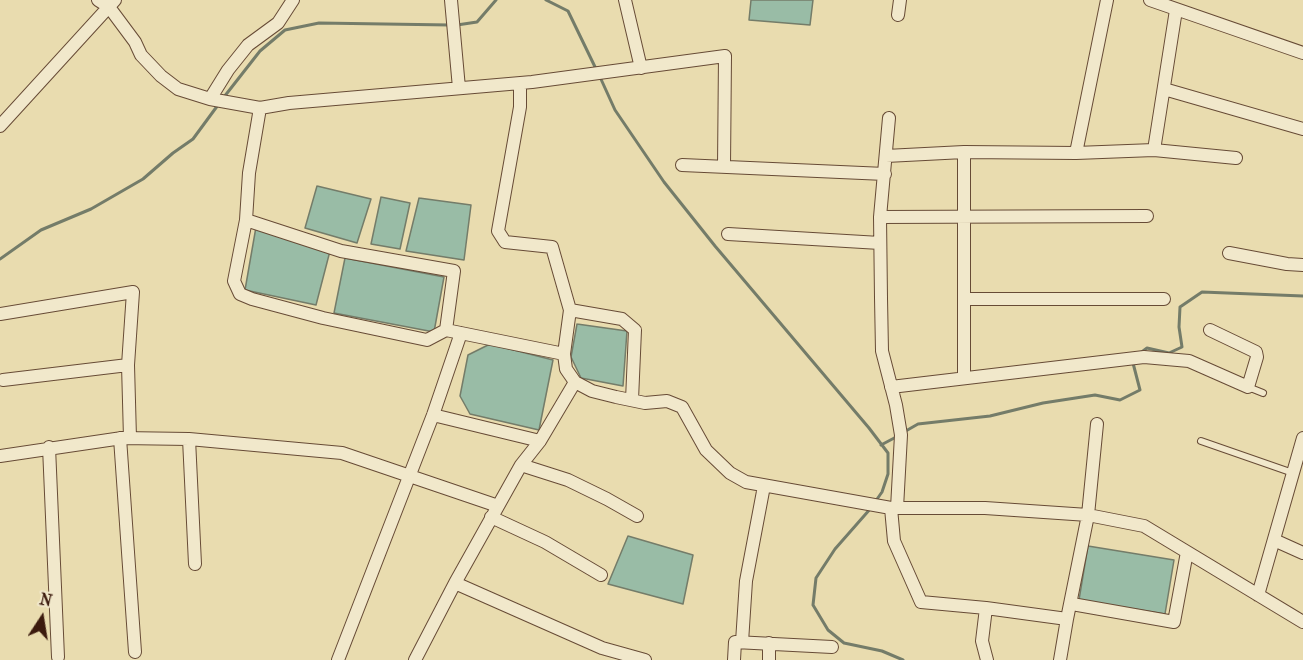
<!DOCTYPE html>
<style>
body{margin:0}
#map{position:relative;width:1303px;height:660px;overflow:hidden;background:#e9dcaf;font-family:"IM FELL French Canon",serif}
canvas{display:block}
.north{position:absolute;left:12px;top:588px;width:60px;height:60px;-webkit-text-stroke:4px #f1e8cb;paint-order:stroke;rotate:12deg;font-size:16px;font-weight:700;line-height:24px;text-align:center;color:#3c1b0e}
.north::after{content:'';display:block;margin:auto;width:21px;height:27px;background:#3c1b0e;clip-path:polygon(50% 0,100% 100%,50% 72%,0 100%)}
</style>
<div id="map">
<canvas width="1303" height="660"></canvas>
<div class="north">N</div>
</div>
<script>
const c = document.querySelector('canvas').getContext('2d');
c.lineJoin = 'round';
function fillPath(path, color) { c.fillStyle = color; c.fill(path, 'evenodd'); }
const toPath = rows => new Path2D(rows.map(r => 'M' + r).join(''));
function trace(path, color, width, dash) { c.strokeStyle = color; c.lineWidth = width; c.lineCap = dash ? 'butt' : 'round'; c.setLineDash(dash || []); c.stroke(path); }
const water = toPath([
 [751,0,813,0,810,25,749,20,751,0],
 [317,186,371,199,357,243,305,228,317,186],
 [381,197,410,203,400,249,371,244,381,197],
 [419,198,471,205,464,260,406,251,419,198],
 [256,227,330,251,316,305,245,290,256,227],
 [345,258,444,277,434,332,334,313,345,258],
 [577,324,627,331,623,386,581,378,571,357,577,324],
 [490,344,553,360,539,430,470,414,460,396,468,355,490,344],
 [628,536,693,555,683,604,608,584,628,536],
 [1088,546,1174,560,1165,614,1079,600,1088,546]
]);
const stream = toPath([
 [546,0,568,11,597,71],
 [457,25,477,22,496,0],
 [600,77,615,110,664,182,715,246,869,428,888,453,888,474,882,492,875,502],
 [224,97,260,51,285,30,319,23,450,25],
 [0,259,41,230,91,209,143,179,173,153,193,139,218,105],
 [1139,354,1147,348,1169,353,1182,347,1179,327,1180,307,1202,292,1303,296],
 [904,432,918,424,990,416,1043,403,1095,395,1120,400,1140,390,1133,363],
 [881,445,898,436],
 [871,508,835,549,816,578,813,605,828,630,844,643,882,651,903,660]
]);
const lane = toPath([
 [1248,387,1263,393],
 [1201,441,1293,473]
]);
const street = toPath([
 [98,0,109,7,135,42,141,55,161,76,178,89,210,99,260,108,289,103,532,82,725,56,724,166],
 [451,0,459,88],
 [625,0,641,68],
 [1150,0,1303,53],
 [898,15,900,0],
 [520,83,520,107,498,231,505,242,552,247,570,310,564,354,566,369,575,382,592,391,616,397,645,403,667,401,682,407,706,450,730,473,746,482,891,508,985,508,1088,515,1144,526,1303,622],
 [1164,89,1303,129],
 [210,99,228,70,248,45,278,23,293,0],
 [260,108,249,173,246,220,234,281,240,294,252,299,323,318,427,340,446,330,564,354],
 [889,118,880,217,881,298,882,351,896,405,901,435,897,508],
 [0,126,115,0],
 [1154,150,1176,10],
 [1076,153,1107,0],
 [886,156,964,152,1076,153,1154,150,1236,158],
 [682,165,885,174],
 [880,217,1147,216],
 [246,220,341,251,454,271,446,330],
 [728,234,880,243],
 [1229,253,1287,264,1303,265],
 [964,299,1164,299],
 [570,310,622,319,635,330,632,400],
 [0,314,133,292,128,365,130,438],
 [964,378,964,152],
 [3,380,128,365],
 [891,387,1144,357,1189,361,1248,387,1257,357,1256,352,1210,330],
 [433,415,540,441],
 [120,438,135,652],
 [189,439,195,564],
 [49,447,58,657],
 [0,456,122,438,189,439,342,453,498,506],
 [521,465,568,480,607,499,637,516],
 [891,508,894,541,921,602,986,608,982,641,987,660],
 [491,517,545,542,601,575],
 [1274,540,1303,553],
 [455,583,602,648,645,660],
 [1258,595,1303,438],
 [1072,604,1174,622,1187,552],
 [986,608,1067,619,1088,515,1097,424],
 [742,642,746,581,764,486],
 [338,660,433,415,461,333],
 [415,660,455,583,521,465,540,441,575,382],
 [734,660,735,642,832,647],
 [769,660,769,643],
 [1060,660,1067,619]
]);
fillPath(water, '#99bca6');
trace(water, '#747c69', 1.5);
trace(stream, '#747c69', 3);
trace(lane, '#674b36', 8);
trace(street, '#674b36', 14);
trace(lane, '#f1e8cb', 6);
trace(street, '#f1e8cb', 12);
</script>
